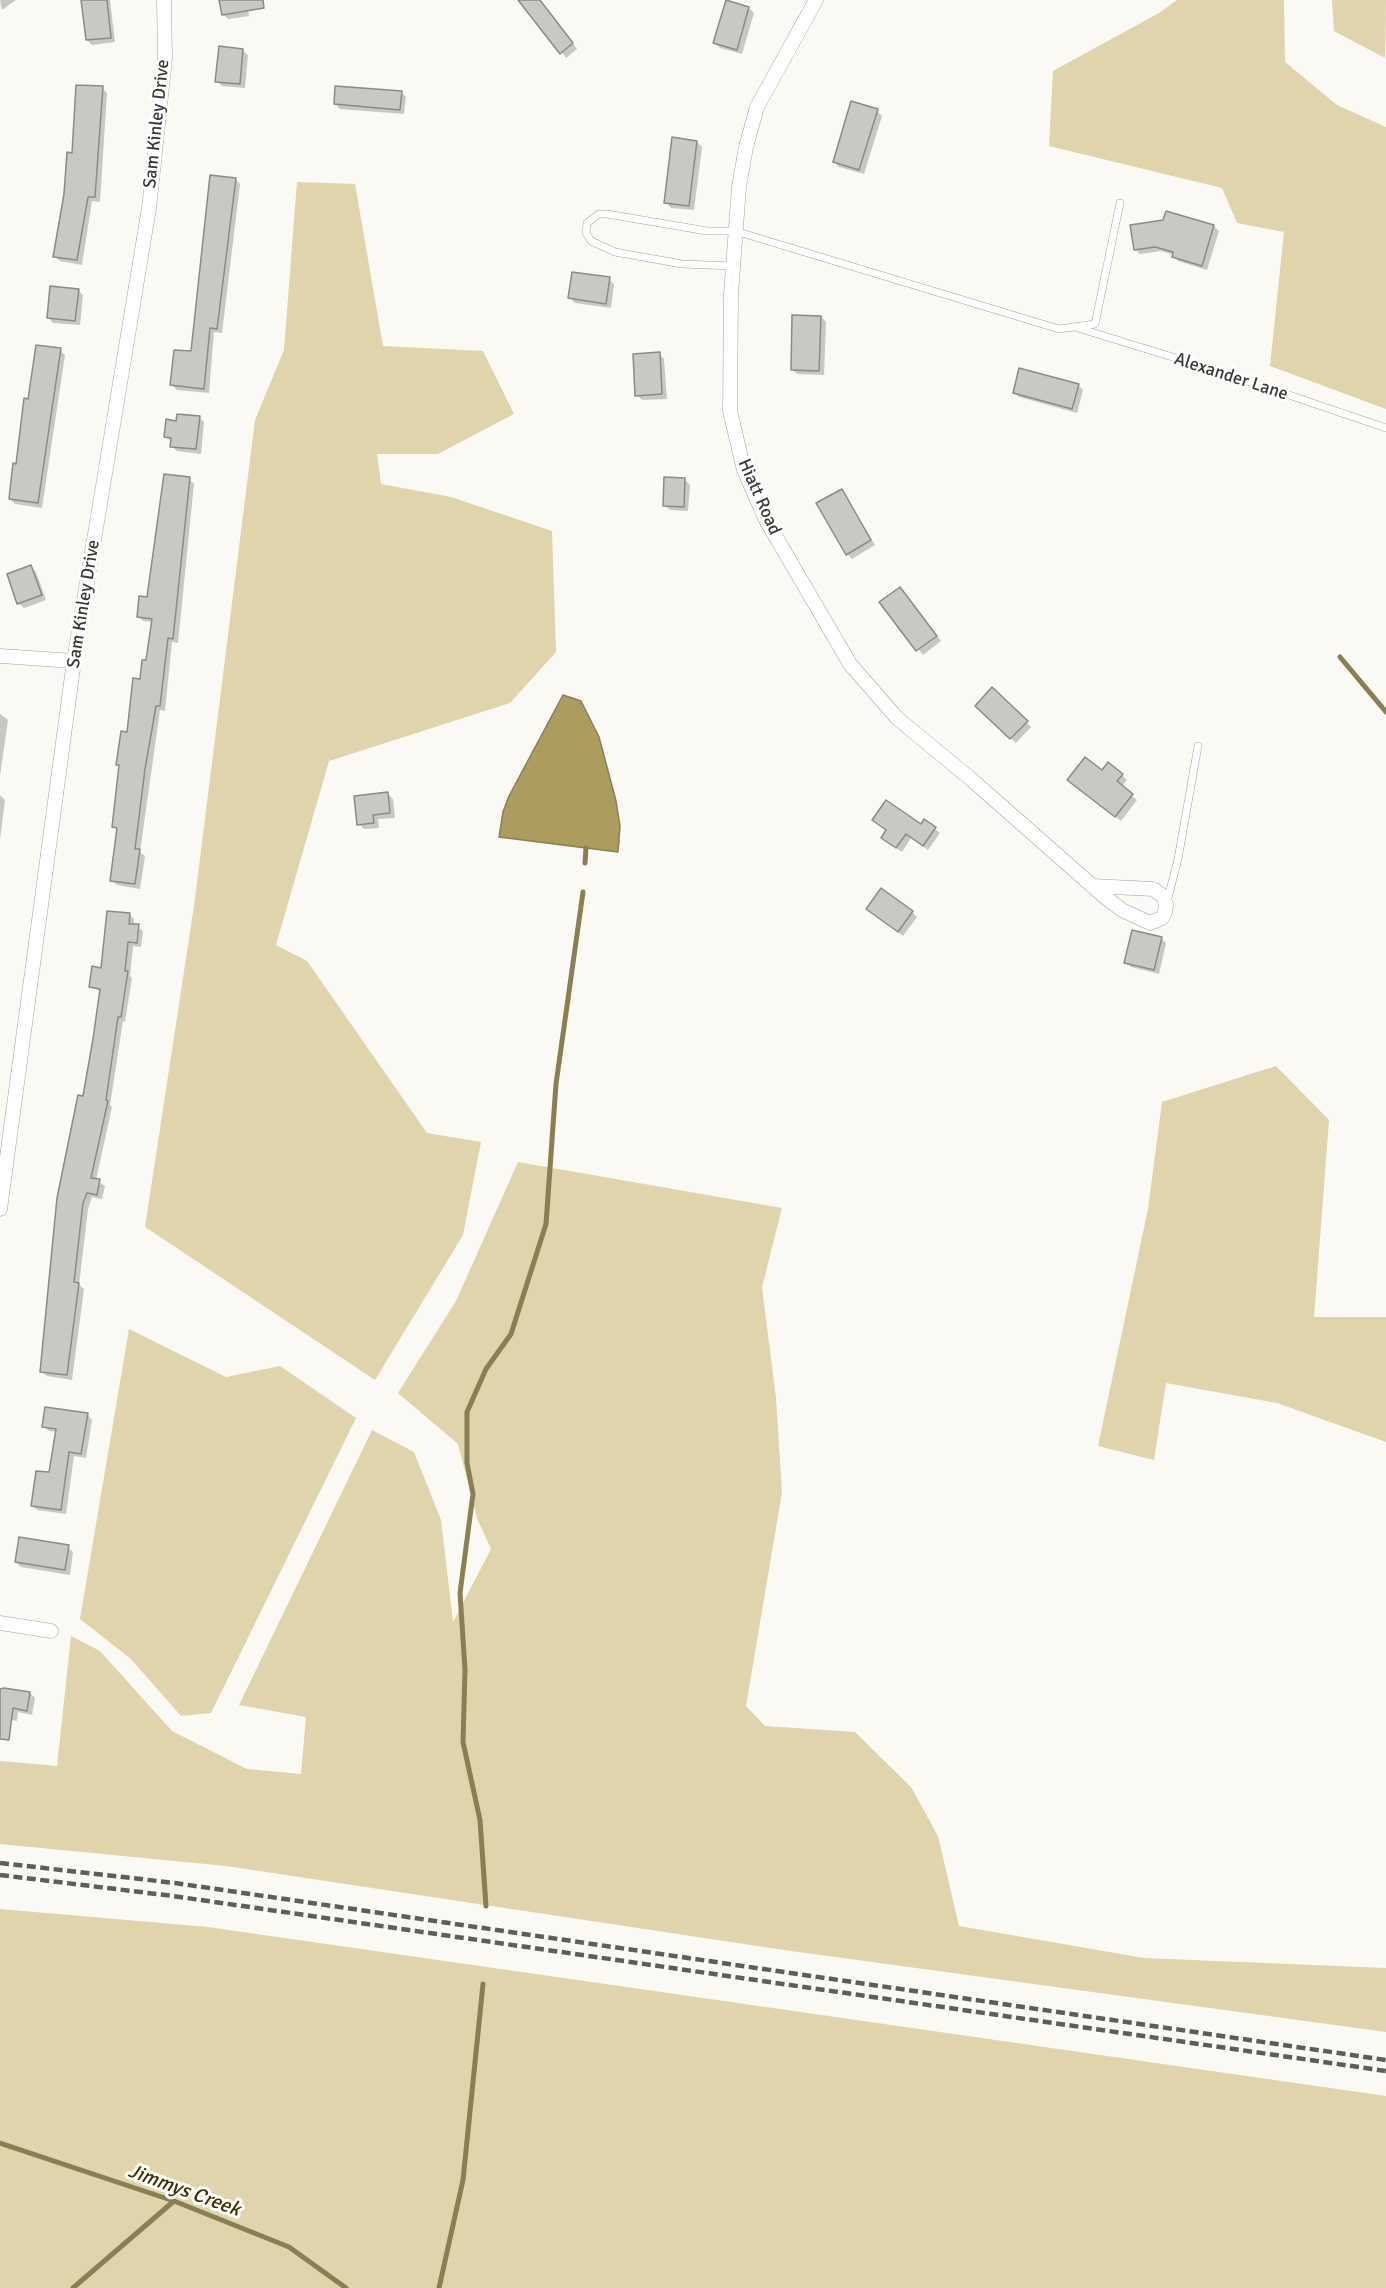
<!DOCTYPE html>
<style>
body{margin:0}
canvas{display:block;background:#faf9f4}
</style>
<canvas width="1386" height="2288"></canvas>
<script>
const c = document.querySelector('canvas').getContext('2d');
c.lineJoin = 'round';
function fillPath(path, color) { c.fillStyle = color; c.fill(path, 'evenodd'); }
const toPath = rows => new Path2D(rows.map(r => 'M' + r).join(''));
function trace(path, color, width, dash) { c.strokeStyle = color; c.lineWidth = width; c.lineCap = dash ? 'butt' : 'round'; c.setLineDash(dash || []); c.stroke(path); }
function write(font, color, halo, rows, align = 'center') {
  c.font = font + ' Signika,sans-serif'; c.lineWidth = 6; c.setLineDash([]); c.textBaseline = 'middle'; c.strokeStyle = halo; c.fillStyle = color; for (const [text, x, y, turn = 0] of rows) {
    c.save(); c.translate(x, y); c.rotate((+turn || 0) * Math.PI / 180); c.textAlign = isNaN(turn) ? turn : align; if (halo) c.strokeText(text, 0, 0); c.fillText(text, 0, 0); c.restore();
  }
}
const green = toPath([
 [1177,0,1284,0,1285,62,1337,105,1386,127,1386,409,1270,366,1284,232,1237,223,1222,188,1049,146,1053,71,1159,13],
 [1332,0,1386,0,1385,58,1334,31],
 [297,182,355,184,383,346,483,351,514,414,438,454,377,454,381,484,451,497,552,531,556,652,510,703,329,761,276,945,307,961,427,1133,481,1142,463,1235,375,1380,145,1227,194,906,255,420,284,350],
 [1276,1066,1329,1120,1314,1317,1386,1317,1386,1442,1277,1403,1166,1383,1154,1460,1098,1446,1148,1209,1162,1102],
 [518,1162,782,1208,762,1287,776,1398,782,1492,746,1706,765,1726,855,1732,911,1787,938,1836,959,1926,1144,1958,1386,1968,1386,2032,784,1950,226,1866,0,1844,0,1761,57,1766,71,1636,100,1651,172,1731,247,1769,301,1774,306,1717,239,1705,372,1430,414,1452,441,1520,453,1622,491,1549,477,1518,458,1444,398,1393,456,1301],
 [129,1329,226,1377,280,1366,356,1418,211,1713,181,1716,131,1659,80,1619],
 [0,1909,208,1927,1386,2096,1386,2288,0,2288]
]);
const water = toPath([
 [563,695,581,701,599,737,616,801,620,826,618,852,499,837,503,812,509,796,563,695]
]);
const shadow = toPath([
 [0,0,16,0,2,10],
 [82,0,110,0,115,42,92,45,87,40],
 [221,0,246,0,249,16,228,19,223,14],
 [529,0,539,0,577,49,566,58],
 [749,8,754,13,742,54,720,48,715,43],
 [242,50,248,55,245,88,222,86,217,81],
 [102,88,107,93,100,202,92,201,82,265,60,261,55,256,74,155],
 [401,92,406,97,404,114,340,109,335,104],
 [877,111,882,116,864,174,839,167,834,162],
 [697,142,702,147,694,210,671,208,666,202],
 [235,179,240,184,222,333,214,332,209,393,177,390,172,385,192,353],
 [1214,226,1219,231,1207,270,1178,261,1174,255,1161,251,1140,254,1135,249],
 [609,279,614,284,611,308,575,303,570,298],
 [78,290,83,295,80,325,53,323,48,317],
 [821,317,826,322,824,375,797,374,792,369],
 [60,350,65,355,42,508,15,504,10,499,30,400],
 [659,354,664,359,667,399,642,400,637,395],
 [1078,385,1083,390,1077,413,1019,397,1014,392],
 [199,417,204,422,201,454,177,451,172,446,173,442,165,437,177,422],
 [189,479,194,484,178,643,172,642,165,711,160,710,140,852,145,856,140,889,117,885,112,880,118,831,114,826,121,767,118,764,148,662,153,622,143,621,138,616,148,599],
 [685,480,690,485,688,511,670,510,664,505],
 [842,491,875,545,852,559,847,554],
 [31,567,36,572,46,600,24,608,18,603],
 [905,594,941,641,923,655,882,602],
 [993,689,1031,727,1016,743,977,706],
 [0,714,8,720,0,776],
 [1102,772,1122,775,1127,780,1121,787,1137,800,1121,821,1074,785],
 [388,794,393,799,395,818,378,819,379,828,364,829,359,824],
 [0,795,5,800,0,840],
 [874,820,921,826,925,821,940,833,928,850,911,838,902,852,888,842,887,831],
 [868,909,912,912,917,917,903,936],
 [129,914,134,919,134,925,143,931,141,947,133,946,130,976,132,978,125,1022,123,1021,110,1105,112,1107,96,1180,105,1186,102,1199,92,1197,88,1209,79,1285,84,1289,72,1380,47,1376,42,1371,101,992,90,986,103,969],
 [1161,938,1166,943,1159,974,1131,967,1126,962],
 [87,1414,92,1420,86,1458,74,1456,66,1514,37,1510,32,1505,50,1474,57,1432,49,1431,44,1426],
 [68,1547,73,1552,70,1575,21,1567,16,1562],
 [0,1691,30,1693,35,1698,32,1715,18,1712,17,1721,0,1718]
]);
const stream = toPath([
 [1340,657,1386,712],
 [585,863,586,848],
 [486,1906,480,1820,463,1742,465,1670,460,1593,473,1494,467,1463,467,1412,486,1369,511,1334,546,1224,556,1084,583,892],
 [0,2143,174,2201,289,2247,346,2288],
 [73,2288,174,2201],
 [439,2288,463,2180,483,1984]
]);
const building = toPath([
 [81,0,107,0,111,38,86,40,81,0],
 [219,0,263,0,264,8,222,15,219,0],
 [518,0,540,0,573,43,560,54,518,0],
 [726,0,749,7,737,50,713,43,726,0],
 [219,46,243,49,240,84,215,82,219,46],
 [76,85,103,86,95,197,88,197,77,260,53,257,64,194,67,152,72,153,76,85],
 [335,86,402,91,400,110,334,104,335,86],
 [851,101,878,109,859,170,833,162,851,101],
 [672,137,697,141,689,206,664,203,672,137],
 [210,175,236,178,217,329,210,328,204,389,170,385,174,350,191,351,210,175],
 [1166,211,1214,225,1202,266,1172,257,1173,252,1155,247,1134,250,1130,225,1163,220,1166,211],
 [572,272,610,277,606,304,568,298,572,272],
 [50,286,79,289,75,321,47,318,50,286],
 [792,315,821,316,819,371,791,370,792,315],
 [36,345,61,348,38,503,9,499,13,463,16,464,24,398,28,399,36,345],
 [660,352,662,394,635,396,633,354,660,352],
 [1019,368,1079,384,1072,409,1013,393,1019,368],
 [177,414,200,416,196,449,170,447,171,438,164,437,166,419,176,421,177,414],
 [164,474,190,477,173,639,168,638,160,706,156,706,145,769,135,849,140,849,135,884,110,881,117,828,112,827,119,765,116,765,121,731,127,732,133,678,140,679,142,660,146,660,152,619,137,617,139,596,147,597,164,474],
 [664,477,685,478,684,507,663,506,664,477],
 [842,489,871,540,846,555,816,503,842,489],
 [31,565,42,595,17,604,7,574,31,565],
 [900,587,937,636,916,651,879,602,900,587],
 [992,687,1028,721,1010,739,975,706,992,687],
 [1085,757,1102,770,1108,762,1123,774,1117,781,1133,794,1115,817,1067,780,1085,757],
 [388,792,390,813,373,815,374,823,357,825,354,796,388,792],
 [886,800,921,824,924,819,936,827,923,846,906,834,896,848,881,838,886,830,872,820,886,800],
 [881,888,913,911,898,932,866,909,881,888],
 [107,911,130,913,129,924,139,924,137,943,128,942,125,971,128,971,121,1017,118,1017,106,1100,108,1101,91,1178,100,1179,97,1195,87,1193,83,1203,74,1282,79,1283,67,1375,40,1372,57,1198,78,1095,83,1096,93,1039,100,989,89,987,92,966,101,968,107,911],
 [1132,930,1162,937,1154,970,1124,963,1132,930],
 [45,1407,88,1413,81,1454,69,1452,61,1510,31,1506,36,1471,49,1472,56,1429,42,1427,45,1407],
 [19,1537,69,1545,65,1570,15,1562,19,1537],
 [4,1688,30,1692,27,1711,13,1708,9,1740,0,1739,0,1689,4,1688]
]);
const lane = toPath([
 [733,266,682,264,615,252,591,241,586,233,587,223,599,214,607,214,707,231,735,231,1059,329,1095,324,1120,203],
 [1078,328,1218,371,1386,428],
 [1167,902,1178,859,1198,746]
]);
const street = toPath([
 [816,0,757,107,746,147,739,187,731,294,730,411,744,470,766,520,850,664,897,718,972,780,1105,897,1122,910,1150,923,1162,918,1165,912,1166,905,1163,896,1153,889,1092,886],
 [0,656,74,661],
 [0,1209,74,661,149,208,165,58,164,0],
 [0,1623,51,1631]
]);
const rail = toPath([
 [0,1863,175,1883,1386,2060],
 [0,1875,173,1896,1386,2071]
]);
const streetNames = [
 ["Sam Kinley Drive",157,124,-84],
 ["Alexander Lane",1231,377,18],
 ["Hiatt Road",759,497,66],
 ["Sam Kinley Drive",84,604,-81]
];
const waterNames = [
 ["Jimmys Creek",184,2191,20]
];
fillPath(green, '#dfd4ab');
fillPath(water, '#ac9d5f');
trace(water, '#897f53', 1.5);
fillPath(shadow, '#0003');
trace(stream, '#897f53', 5);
fillPath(building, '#c9c8c3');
trace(building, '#8b8a86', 1.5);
trace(lane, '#a4a39f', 8);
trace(street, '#a4a39f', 15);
trace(lane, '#fff', 7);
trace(street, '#fff', 14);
trace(rail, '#5d5d5a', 4.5, [9, 4.5]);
write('18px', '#383836', '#fff', streetNames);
write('italic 20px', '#3c3100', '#fff', waterNames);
</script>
